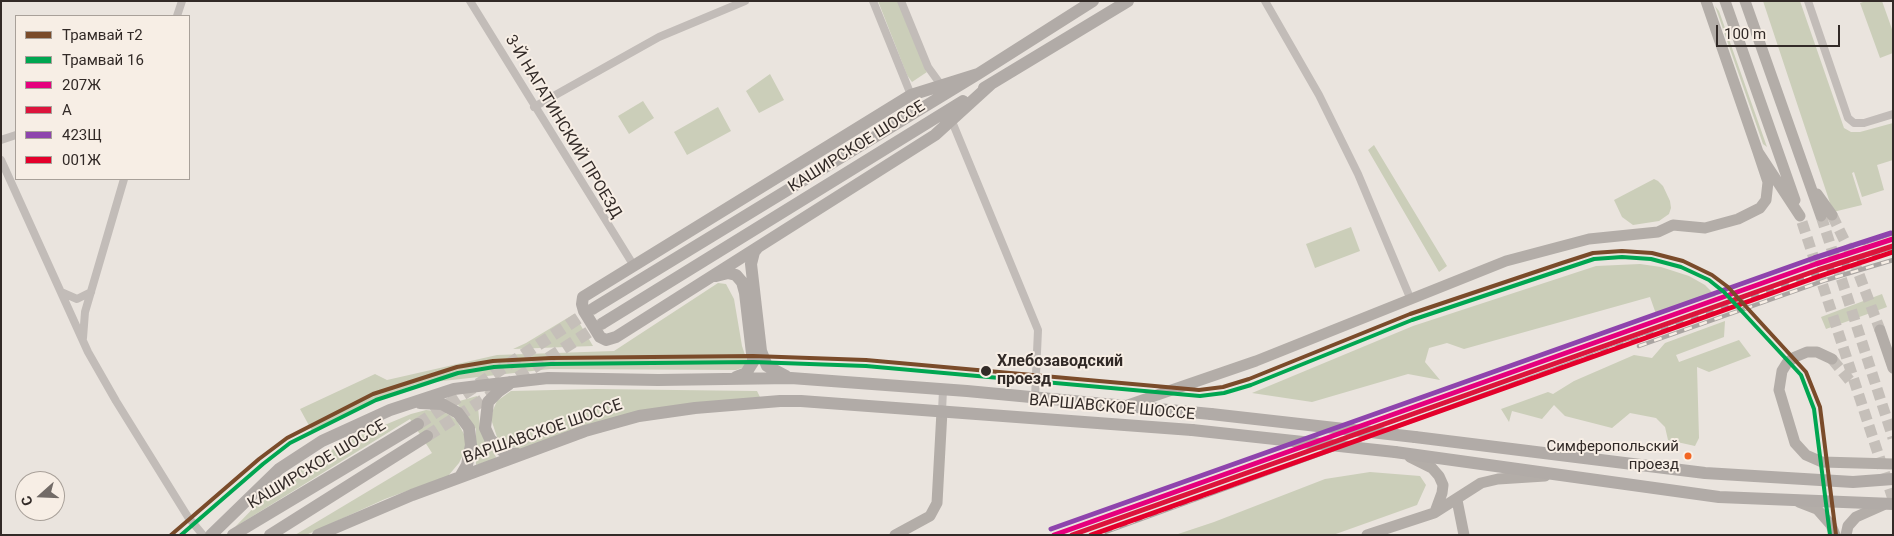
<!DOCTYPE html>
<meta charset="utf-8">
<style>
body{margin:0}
#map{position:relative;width:1894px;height:536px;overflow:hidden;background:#eae4de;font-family:Roboto,sans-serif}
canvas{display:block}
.frame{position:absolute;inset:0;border:2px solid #322a27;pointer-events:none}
.legend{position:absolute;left:15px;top:15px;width:175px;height:165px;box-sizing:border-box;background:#f7eee5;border:1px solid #a8a099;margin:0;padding:6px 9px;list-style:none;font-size:15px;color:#322a27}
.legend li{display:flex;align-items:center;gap:10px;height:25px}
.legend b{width:25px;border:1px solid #a8a099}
.north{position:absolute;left:15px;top:471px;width:50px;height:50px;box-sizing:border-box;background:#f7eee5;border:1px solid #a8a099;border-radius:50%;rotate:250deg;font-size:14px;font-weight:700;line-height:20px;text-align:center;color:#322a27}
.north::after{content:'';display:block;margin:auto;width:18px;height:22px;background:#726b67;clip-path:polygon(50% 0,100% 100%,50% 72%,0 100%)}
.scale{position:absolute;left:1716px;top:25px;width:124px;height:22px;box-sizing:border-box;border:2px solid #322a27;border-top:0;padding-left:6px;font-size:15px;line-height:18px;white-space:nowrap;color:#322a27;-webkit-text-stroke:4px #f7eee5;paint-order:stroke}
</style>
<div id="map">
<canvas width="1894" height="536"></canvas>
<div class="frame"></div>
<ul class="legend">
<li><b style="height:6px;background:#7a4b2a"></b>Трамвай т2</li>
<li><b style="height:6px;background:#00a651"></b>Трамвай 16</li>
<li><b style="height:6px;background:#e5007d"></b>207Ж</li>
<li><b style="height:6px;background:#dc143c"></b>A</li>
<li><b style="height:6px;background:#8e44ad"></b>423Щ</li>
<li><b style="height:6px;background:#e4002b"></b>001Ж</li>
</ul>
<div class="north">С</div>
<div class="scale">100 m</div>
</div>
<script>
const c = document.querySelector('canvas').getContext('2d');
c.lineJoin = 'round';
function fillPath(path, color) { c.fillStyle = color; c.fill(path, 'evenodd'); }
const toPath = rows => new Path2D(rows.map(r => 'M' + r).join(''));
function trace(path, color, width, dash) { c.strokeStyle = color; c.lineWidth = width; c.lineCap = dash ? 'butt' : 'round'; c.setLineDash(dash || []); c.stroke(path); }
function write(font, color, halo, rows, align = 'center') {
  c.font = font + ' Roboto,sans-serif'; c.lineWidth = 4; c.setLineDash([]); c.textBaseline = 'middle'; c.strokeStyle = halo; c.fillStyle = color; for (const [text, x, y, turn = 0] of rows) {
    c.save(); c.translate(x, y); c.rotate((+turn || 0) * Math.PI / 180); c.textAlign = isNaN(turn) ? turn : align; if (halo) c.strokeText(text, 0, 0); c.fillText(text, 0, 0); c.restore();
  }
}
const green = toPath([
 [878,1,898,1,927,72,912,82,907,75],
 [1763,1,1800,1,1844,128,1851,132,1860,132,1893,123,1893,160,1877,165,1884,190,1862,197,1854,172,1852,173,1862,205,1833,212],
 [1866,1,1882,1,1893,32,1893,53,1880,58,1860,3],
 [1715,6,1719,11,1767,147,1763,144],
 [770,74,784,100,759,113,746,91],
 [643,101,654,118,629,134,618,116],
 [718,107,731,131,687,155,674,132],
 [1374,145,1447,266,1439,272,1368,150],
 [1654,179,1658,181,1663,186,1670,201,1671,208,1669,214,1659,221,1633,225,1622,217,1614,200],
 [1351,227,1360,251,1315,268,1306,244],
 [1640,264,1661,267,1689,276,1705,285,1716,296,1656,314,1650,297,1464,349,1447,343,1429,348,1425,362,1440,380,1408,374,1312,402,1252,393,1413,326,1596,266],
 [718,283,726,284,734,299,742,346,747,361,744,367,736,370,550,369,416,384,380,398,312,431,300,409,375,374,387,380,497,355,614,351],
 [1882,294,1887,307,1826,329,1821,317],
 [574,314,593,346,513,349,526,343],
 [1725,321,1724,337,1676,355,1679,362,1739,340,1751,356,1709,372,1697,367,1699,438,1695,446,1668,440,1665,427,1656,418,1630,413,1612,428,1565,416,1554,405,1542,419,1512,411,1509,422,1501,409,1548,392,1553,394,1574,381,1634,355,1652,358,1665,343],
 [596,389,757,391,760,397,687,405,521,449,503,444,497,437,491,419,493,410,497,401,511,391],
 [477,396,480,429,496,457,495,459,476,465,476,429,456,402],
 [426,410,444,412,451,416,457,421,465,436,466,445,463,455,459,463,448,476,385,499,306,535,295,535,432,453,410,419,235,527,264,497,303,466,351,439,411,414],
 [1370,472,1420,476,1426,485,1417,505,1333,535,1175,535,1214,522,1325,479]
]);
const secondaryTunnel = toPath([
 [1832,215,1852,256,1880,330],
 [1821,216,1893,438],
 [1802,222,1893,499],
 [1832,359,1851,382]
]);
const primaryTunnel = toPath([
 [418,424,594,308],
 [427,436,603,323]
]);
const street = toPath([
 [470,1,634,266],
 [873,1,911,95],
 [901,1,928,67,941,85],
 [1265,1,1319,95,1358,174,1411,300],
 [1808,1,1848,118,1854,123,1864,123,1893,114],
 [177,16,182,1],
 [534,107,659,37,745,1],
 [951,119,1038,330,1035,397],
 [1,140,16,135],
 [1,160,88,352,116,401,188,517,203,535],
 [61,292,77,299,91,292],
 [83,338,85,312,124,179],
 [942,411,943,390]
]);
const secondary = toPath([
 [1706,1,1758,152,1800,216],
 [1725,1,1795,200],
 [1745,1,1821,216],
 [1817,194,1832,215],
 [1880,330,1893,368],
 [1832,359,1817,352,1807,352,1795,357,1787,363,1782,371,1779,390,1795,443,1806,455,1822,462,1893,464],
 [1128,405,1256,361,1506,261,1589,239,1658,232,1673,225,1705,228,1738,219,1760,208,1766,200,1768,182,1758,152],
 [1410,457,1432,468,1439,476,1443,485,1442,493,1435,512],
 [1457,500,1464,535],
 [1799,502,1817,509,1831,525,1835,535],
 [895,535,930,516,937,503,942,411],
 [1367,535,1434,513,1481,483,1498,479,1545,476],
 [1846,535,1848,526,1856,517,1883,505]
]);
const primary = toPath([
 [978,74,911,95,583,297,582,304,584,311,600,337,606,340,616,337,935,135,991,84],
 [984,88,1128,1],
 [758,247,754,252,751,264,761,351,767,366,786,376],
 [716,276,728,273,736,275,742,282,745,293,753,362,746,373,736,377],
 [594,308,978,74,1093,1],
 [603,323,963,101],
 [509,384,499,391,488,402,485,428,490,439,498,447,505,453,518,454],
 [420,403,442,404,458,413,469,428,471,445,467,465,460,477],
 [1415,437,1705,473,1853,482,1893,479],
 [1395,452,1719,497,1893,504],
 [211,535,279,469,322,441,390,410,454,389,486,385,548,378,658,380,791,378,967,391,1211,414],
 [233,535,418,424],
 [270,535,427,436],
 [318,535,412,495,585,431,639,416,695,408,780,401,801,401,1192,430]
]);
const rail = toPath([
 [1863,243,1893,233],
 [1639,346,1826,280,1893,260],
 [1097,535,1822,272,1893,251]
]);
const primaryBridge = toPath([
 [1211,414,1415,437],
 [1192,430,1395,452]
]);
const rail1 = toPath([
 [1054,535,1816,264,1893,239]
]);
const rail2 = toPath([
 [1072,535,1818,270,1893,246]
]);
const rail3 = toPath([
 [1051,529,1814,258,1891,233]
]);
const rail4 = toPath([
 [1091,535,1820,276,1893,252]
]);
const tram1 = toPath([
 [171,535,259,459,287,438,373,394,457,367,493,361,551,358,753,356,866,360,1199,390,1223,387,1249,379,1410,314,1562,263,1593,253,1622,251,1652,253,1683,261,1712,275,1728,287,1806,372,1820,407,1836,535]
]);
const tram2 = toPath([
 [181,535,263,464,290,443,376,400,458,373,494,367,551,364,753,362,866,366,1200,396,1224,393,1251,385,1412,320,1564,269,1594,259,1622,257,1651,259,1681,267,1709,280,1724,292,1801,375,1814,409,1830,535]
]);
const markers = [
 [986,371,6,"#322a27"],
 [1688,456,4.5,"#f26522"]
];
const busNames = [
 ["Симферопольский",1679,447],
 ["проезд",1679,465]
];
const streetNames = [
 ["3-Й НАГАТИНСКИЙ ПРОЕЗД",563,127,59],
 ["КАШИРСКОЕ ШОССЕ",857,147,-32],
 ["ВАРШАВСКОЕ ШОССЕ",1112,408,5],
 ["ВАРШАВСКОЕ ШОССЕ",543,432,-19],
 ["КАШИРСКОЕ ШОССЕ",317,465,-31]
];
const stopNames = [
 ["Хлебозаводский",997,362],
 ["проезд",997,380]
];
fillPath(green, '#cbceb9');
trace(secondaryTunnel, '#c5bfb9', 11, [11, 5.5]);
trace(primaryTunnel, '#c5bfb9', 12, [12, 6]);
trace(street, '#c2bcb8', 8);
trace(secondary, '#b3ada8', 11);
trace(primary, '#b1aba7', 12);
trace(rail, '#aaa5a2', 4.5);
trace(rail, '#f7eee5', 2.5, [8]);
trace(primaryBridge, '#b1aba7', 12);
trace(rail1, '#e5007d', 5);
trace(rail2, '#dc143c', 5);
trace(rail3, '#8e44ad', 5);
trace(rail4, '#e4002b', 5);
trace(tram1, '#7a4b2a', 4);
trace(tram2, '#00a651', 4);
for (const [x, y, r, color] of markers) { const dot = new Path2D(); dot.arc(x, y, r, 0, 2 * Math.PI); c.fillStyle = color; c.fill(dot); trace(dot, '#f7eee5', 2); }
write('15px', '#322a27', '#f7eee5', busNames, 'right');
write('16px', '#322a27', '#f7eee5', streetNames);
write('bold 16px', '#322a27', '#f7eee5', stopNames, 'left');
</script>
